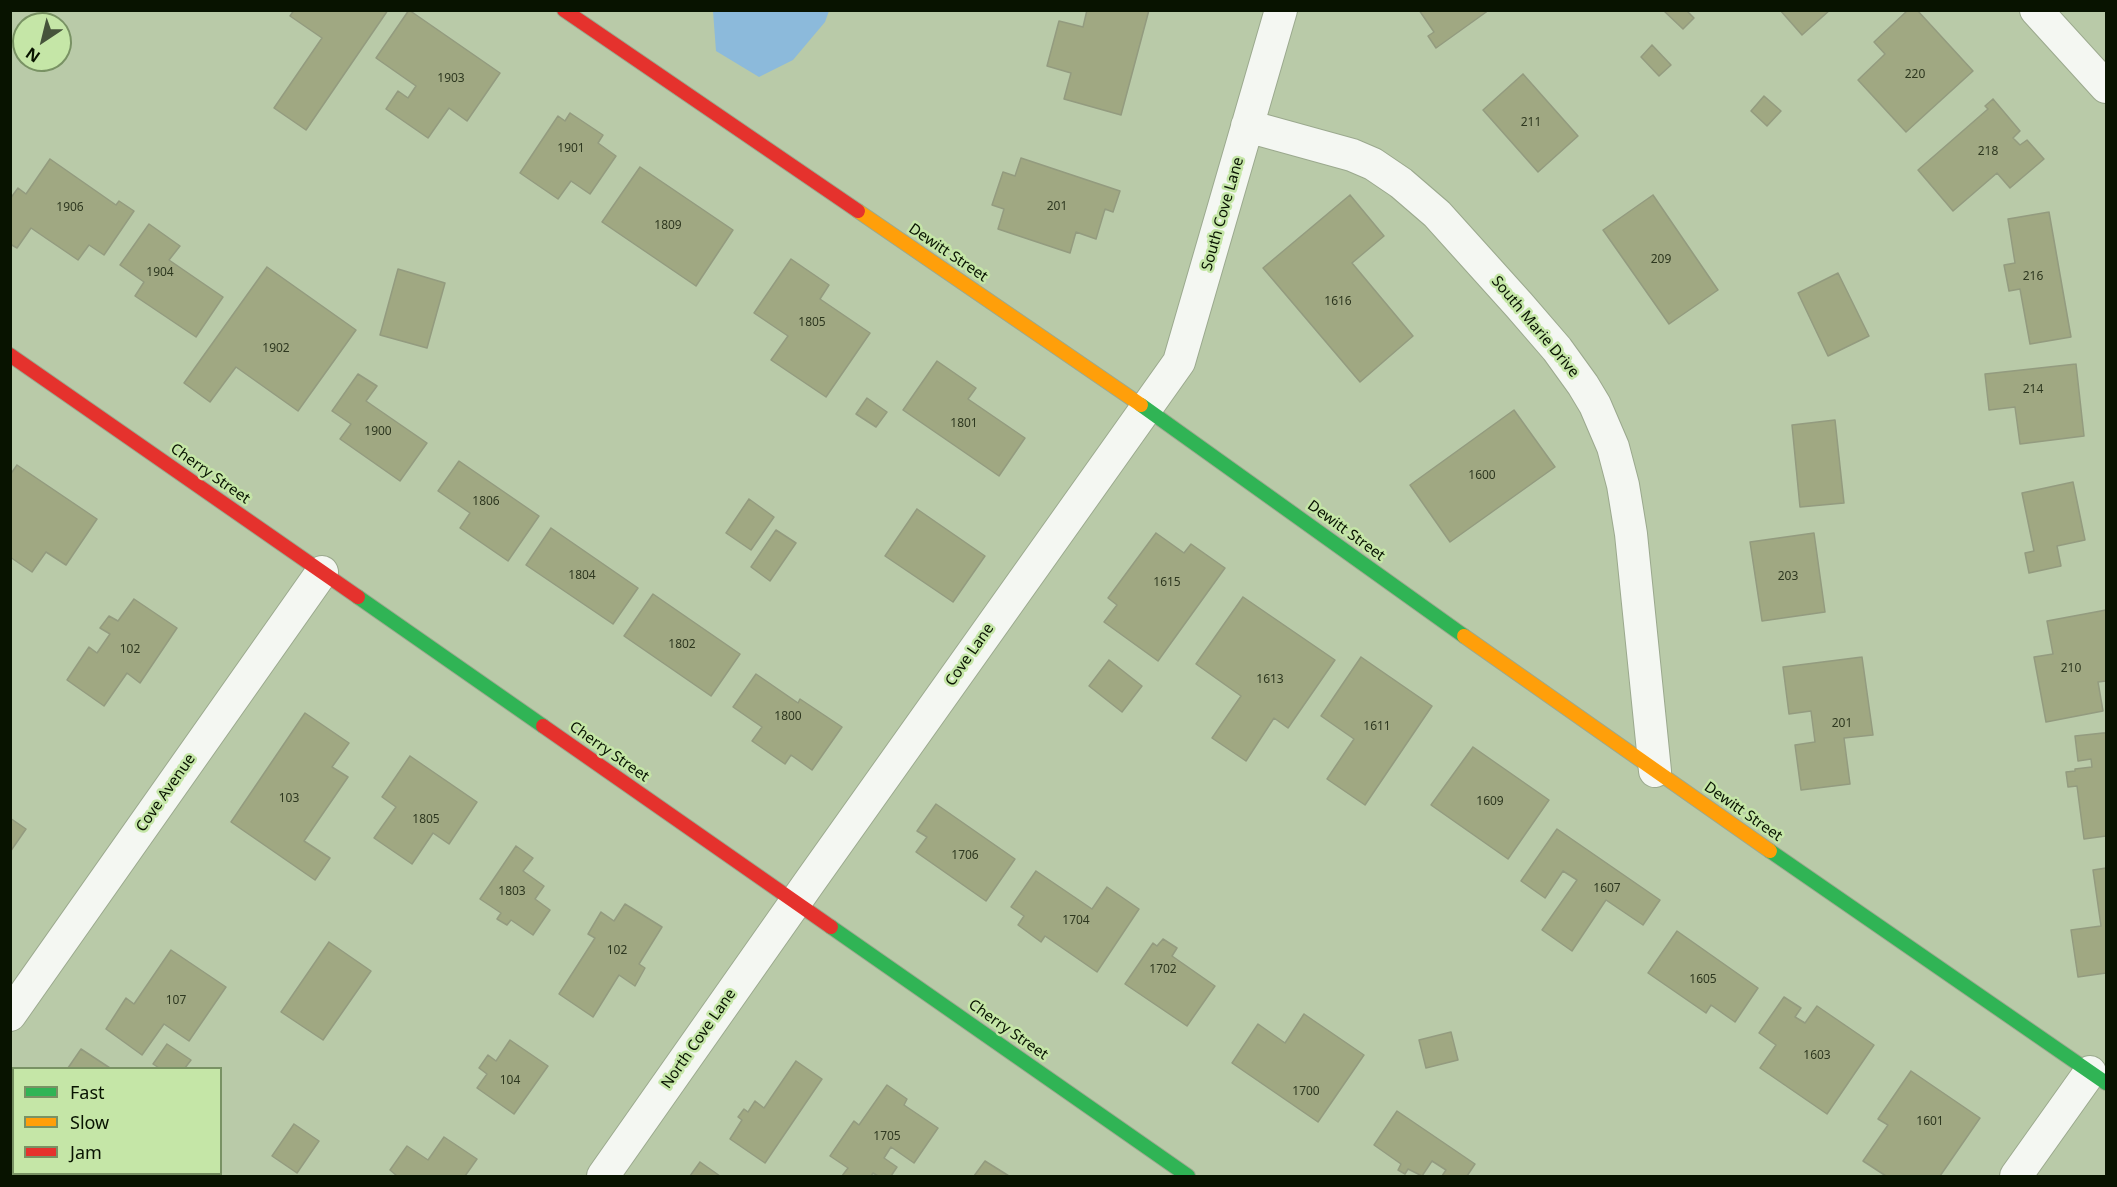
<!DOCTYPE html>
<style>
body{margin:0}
#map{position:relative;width:2117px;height:1187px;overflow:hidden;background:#b9caa8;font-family:"Noto Sans",sans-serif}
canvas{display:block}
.frame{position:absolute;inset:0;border:12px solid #081300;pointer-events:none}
.legend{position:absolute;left:12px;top:1067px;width:210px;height:108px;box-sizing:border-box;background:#c5e6a7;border:2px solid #799264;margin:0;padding:8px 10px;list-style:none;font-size:18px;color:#081300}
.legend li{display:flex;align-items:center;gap:12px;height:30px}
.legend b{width:30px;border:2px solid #799264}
.north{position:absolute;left:12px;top:12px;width:60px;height:60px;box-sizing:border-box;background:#c5e6a7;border:2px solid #799264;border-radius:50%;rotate:215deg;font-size:16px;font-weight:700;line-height:24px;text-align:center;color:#081300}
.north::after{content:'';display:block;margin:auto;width:21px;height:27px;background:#46533b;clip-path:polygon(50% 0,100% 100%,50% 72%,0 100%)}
</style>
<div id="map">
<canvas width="2117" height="1187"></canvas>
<div class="frame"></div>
<ul class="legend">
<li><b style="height:8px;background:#30b455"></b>Fast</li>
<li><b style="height:8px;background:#ff9f0a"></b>Slow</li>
<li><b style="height:8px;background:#e5322d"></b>Jam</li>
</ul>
<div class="north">N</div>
</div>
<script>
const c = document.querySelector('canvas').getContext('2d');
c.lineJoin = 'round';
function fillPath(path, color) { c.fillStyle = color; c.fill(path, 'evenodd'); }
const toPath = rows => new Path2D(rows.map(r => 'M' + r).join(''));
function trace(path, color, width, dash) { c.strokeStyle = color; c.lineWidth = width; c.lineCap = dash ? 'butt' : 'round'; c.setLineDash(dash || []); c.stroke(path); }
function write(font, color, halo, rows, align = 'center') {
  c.font = font + ' "Noto Sans",sans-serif'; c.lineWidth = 5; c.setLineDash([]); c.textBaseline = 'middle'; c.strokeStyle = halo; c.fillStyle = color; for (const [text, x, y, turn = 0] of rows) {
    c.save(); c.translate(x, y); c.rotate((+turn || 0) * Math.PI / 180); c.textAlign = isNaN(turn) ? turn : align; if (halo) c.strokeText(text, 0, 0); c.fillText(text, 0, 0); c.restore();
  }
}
const water = toPath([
 [713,11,713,10,829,11,825,22,793,60,759,77,716,51]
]);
const building = toPath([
 [294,10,388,10,306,130,274,108,322,38,290,16,294,10],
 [409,10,500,73,467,121,449,108,428,138,386,109,398,91,408,98,416,86,376,58,409,10],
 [1087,10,1149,10,1121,115,1064,99,1071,73,1047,66,1059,21,1083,27,1087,10],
 [1419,10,1489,10,1436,48,1428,36,1434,32,1419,10],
 [1686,10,1694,18,1683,29,1664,11,1686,10],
 [1780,10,1830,10,1802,35,1780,10],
 [1908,10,1917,10,1973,71,1906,132,1858,80,1885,54,1874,42,1908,10],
 [1652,45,1671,65,1659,76,1641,57,1652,45],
 [1523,74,1578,136,1538,172,1483,110,1523,74],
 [1764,96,1781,111,1767,126,1751,111,1764,96],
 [1993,99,2020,131,2013,138,2020,145,2027,140,2044,159,2010,188,1997,173,1953,211,1918,170,1988,109,1985,106,1993,99],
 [570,113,603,135,598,143,616,156,590,194,571,181,558,199,520,173,558,116,565,121,570,113],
 [1021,158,1120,191,1113,212,1105,209,1096,239,1076,232,1070,253,998,229,1004,209,992,205,1003,172,1015,176,1021,158],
 [50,159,116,205,119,201,134,211,104,255,89,245,78,260,31,228,17,248,10,244,10,199,18,188,26,194,50,159],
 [640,167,733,230,696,286,602,222,640,167],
 [1350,195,1384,236,1352,263,1413,336,1360,382,1263,268,1350,195],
 [1653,195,1718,290,1669,324,1603,230,1653,195],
 [2049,212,2071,337,2030,344,2020,289,2009,291,2004,265,2015,263,2008,219,2049,212],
 [149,224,180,246,169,260,223,297,196,337,135,296,144,282,120,265,149,224],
 [791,259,829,285,820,299,870,333,826,397,771,360,788,336,754,313,791,259],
 [267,267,356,330,298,411,236,367,210,402,184,383,267,267],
 [398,269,445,283,427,348,380,335,398,269],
 [1838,273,1869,336,1828,356,1798,293,1838,273],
 [937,361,976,388,968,399,1025,438,999,476,903,410,937,361],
 [2076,364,2084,436,2020,444,2015,407,1989,410,1985,374,2076,364],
 [358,374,377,386,366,401,427,443,400,481,340,439,351,424,332,411,358,374],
 [867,398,887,412,876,427,856,414,867,398],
 [1514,410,1555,467,1450,542,1410,485,1514,410],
 [1835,420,1844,503,1800,507,1792,425,1835,420],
 [459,461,539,516,508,561,460,528,470,513,438,491,459,461],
 [17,465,97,519,66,565,46,552,32,572,10,557,10,475,17,465],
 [2073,482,2085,540,2057,546,2061,566,2029,573,2025,553,2034,551,2022,493,2073,482],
 [749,499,774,517,751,550,726,533,749,499],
 [917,509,985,556,953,602,885,556,917,509],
 [551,528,638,588,613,624,526,565,551,528],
 [776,530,796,543,770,581,751,567,776,530],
 [1156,533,1184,553,1191,544,1225,568,1158,661,1104,622,1117,605,1108,598,1156,533],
 [1814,533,1825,612,1762,621,1750,542,1814,533],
 [653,594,740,654,711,696,624,636,653,594],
 [1243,597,1335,660,1288,728,1274,718,1246,761,1212,738,1241,696,1196,664,1243,597],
 [134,599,177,628,140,683,127,673,104,706,67,680,89,647,97,653,110,634,100,628,109,616,118,621,134,599],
 [2106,610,2106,681,2098,682,2103,711,2046,722,2034,657,2053,654,2047,621,2106,610],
 [1361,657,1432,706,1365,805,1327,779,1354,739,1321,716,1361,657],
 [1862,657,1873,735,1844,738,1850,784,1801,790,1795,745,1815,742,1811,711,1789,714,1783,667,1862,657],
 [1109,660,1142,686,1122,712,1089,686,1109,660],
 [756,674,798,703,800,699,842,727,812,770,791,755,785,764,752,741,762,727,733,707,756,674],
 [305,713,349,743,332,767,348,777,304,841,330,858,315,880,231,822,305,713],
 [2103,733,2106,733,2106,836,2084,839,2077,786,2068,787,2066,772,2075,771,2075,769,2092,767,2091,759,2078,761,2075,736,2103,733],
 [1473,747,1549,800,1508,859,1431,805,1473,747],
 [410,756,477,802,449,844,433,833,412,864,374,838,396,807,382,797,410,756],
 [936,804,1015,859,986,901,916,852,927,837,917,831,936,804],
 [10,818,26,829,10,852,10,818],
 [1557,829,1660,900,1643,925,1606,900,1572,951,1542,930,1577,880,1563,871,1545,898,1521,881,1557,829],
 [516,846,533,858,523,871,544,886,535,899,550,910,533,935,511,920,507,925,497,919,501,913,480,899,516,846],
 [2106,868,2106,973,2078,977,2071,930,2101,926,2093,870,2106,868],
 [1036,871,1092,909,1107,887,1139,909,1097,972,1045,936,1041,942,1018,925,1024,916,1011,907,1036,871],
 [625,904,662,927,639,964,645,968,635,986,619,975,593,1017,559,994,595,938,588,934,601,912,614,921,625,904],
 [1677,931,1758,988,1735,1022,1711,1005,1706,1013,1648,973,1677,931],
 [1163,939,1177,948,1172,956,1215,986,1187,1026,1125,984,1153,943,1157,946,1163,939],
 [329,942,371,971,323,1040,281,1012,329,942],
 [171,950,226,987,189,1041,164,1024,142,1055,106,1029,126,998,134,1004,171,950],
 [1784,997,1801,1008,1795,1017,1805,1023,1817,1006,1874,1045,1827,1114,1760,1068,1776,1045,1759,1033,1784,997],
 [1304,1014,1364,1055,1318,1122,1232,1063,1258,1024,1285,1043,1304,1014],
 [1451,1032,1458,1060,1426,1068,1419,1040,1451,1032],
 [510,1040,548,1066,514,1114,477,1088,487,1074,479,1068,488,1055,496,1061,510,1040],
 [167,1044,191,1060,185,1068,159,1068,153,1064,167,1044],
 [81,1049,110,1068,68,1068,81,1049],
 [796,1061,822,1079,765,1163,730,1139,742,1120,738,1117,744,1109,748,1112,755,1101,764,1108,796,1061],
 [1911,1071,1980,1118,1940,1176,1886,1176,1863,1161,1888,1125,1878,1119,1911,1071],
 [887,1085,907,1099,904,1105,938,1128,914,1163,891,1147,884,1158,897,1167,891,1176,878,1176,873,1173,871,1176,842,1176,848,1168,830,1156,854,1121,859,1125,887,1085],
 [1397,1111,1475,1164,1467,1176,1442,1176,1446,1170,1432,1161,1422,1176,1408,1169,1405,1174,1398,1170,1401,1164,1374,1145,1397,1111],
 [294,1124,319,1141,297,1173,272,1156,294,1124],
 [444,1137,477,1159,465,1176,397,1176,390,1170,407,1146,428,1160,444,1137],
 [14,1160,14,1174,49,1174,54,1176,10,1176,10,1165,14,1160],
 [985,1161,1009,1176,974,1176,985,1161],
 [700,1162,720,1176,690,1176,700,1162]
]);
const street = toPath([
 [2036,10,2106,87],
 [1247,126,1352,155,1373,164,1401,183,1437,214,1519,305,1557,349,1583,385,1595,405,1613,447,1623,485,1631,534,1655,771],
 [10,1015,322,572],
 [603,1176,811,880,1179,362,1281,10],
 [2016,1176,2090,1072]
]);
const fast = toPath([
 [1141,405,1464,636],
 [358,597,543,726],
 [1770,851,2106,1083],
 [831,927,1188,1176]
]);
const slow = toPath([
 [858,211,1141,405],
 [1464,636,1770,851]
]);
const jam = toPath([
 [564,10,858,211],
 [10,355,358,597],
 [543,726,831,927]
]);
const numberNames = [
 ["220",1915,75],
 ["1903",451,79],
 ["211",1531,123],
 ["1901",571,149],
 ["218",1988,152],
 ["201",1057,207],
 ["1906",70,208],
 ["1809",668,226],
 ["209",1661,260],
 ["1904",160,273],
 ["216",2033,277],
 ["1616",1338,302],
 ["1805",812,323],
 ["1902",276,349],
 ["214",2033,390],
 ["1801",964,424],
 ["1900",378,432],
 ["1600",1482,476],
 ["1806",486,502],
 ["1804",582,576],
 ["203",1788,577],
 ["1615",1167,583],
 ["1802",682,645],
 ["102",130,650],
 ["210",2071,669],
 ["1613",1270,680],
 ["1800",788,717],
 ["201",1842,724],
 ["1611",1377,727],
 ["103",289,799],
 ["1609",1490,802],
 ["1805",426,820],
 ["1706",965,856],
 ["1607",1607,889],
 ["1803",512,892],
 ["1704",1076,921],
 ["102",617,951],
 ["1702",1163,970],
 ["1605",1703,980],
 ["107",176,1001],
 ["1603",1817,1056],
 ["104",510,1081],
 ["1700",1306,1092],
 ["1601",1930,1122],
 ["1705",887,1137]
];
const streetNames = [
 ["South Cove Lane",1223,214,-74],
 ["Dewitt Street",948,253,34],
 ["South Marie Drive",1535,327,50],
 ["Cherry Street",210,474,35],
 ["Dewitt Street",1346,531,36],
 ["Cove Lane",970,655,-55],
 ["Cherry Street",609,752,35],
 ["Cove Avenue",166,793,-55],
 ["Dewitt Street",1743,812,35],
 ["Cherry Street",1008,1030,35],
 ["North Cove Lane",699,1039,-55]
];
fillPath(water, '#8cbadb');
fillPath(building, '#a0a882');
trace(building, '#939b7f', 1.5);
trace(street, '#9ba98e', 34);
trace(fast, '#9ba98e', 16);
trace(slow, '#9ba98e', 16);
trace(jam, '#9ba98e', 16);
trace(street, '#f4f7f2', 32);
trace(fast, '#30b455', 14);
trace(slow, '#ff9f0a', 14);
trace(jam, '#e5322d', 14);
write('12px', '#2e3820', null, numberNames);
write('15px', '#081300', '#c5e6a7', streetNames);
</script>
